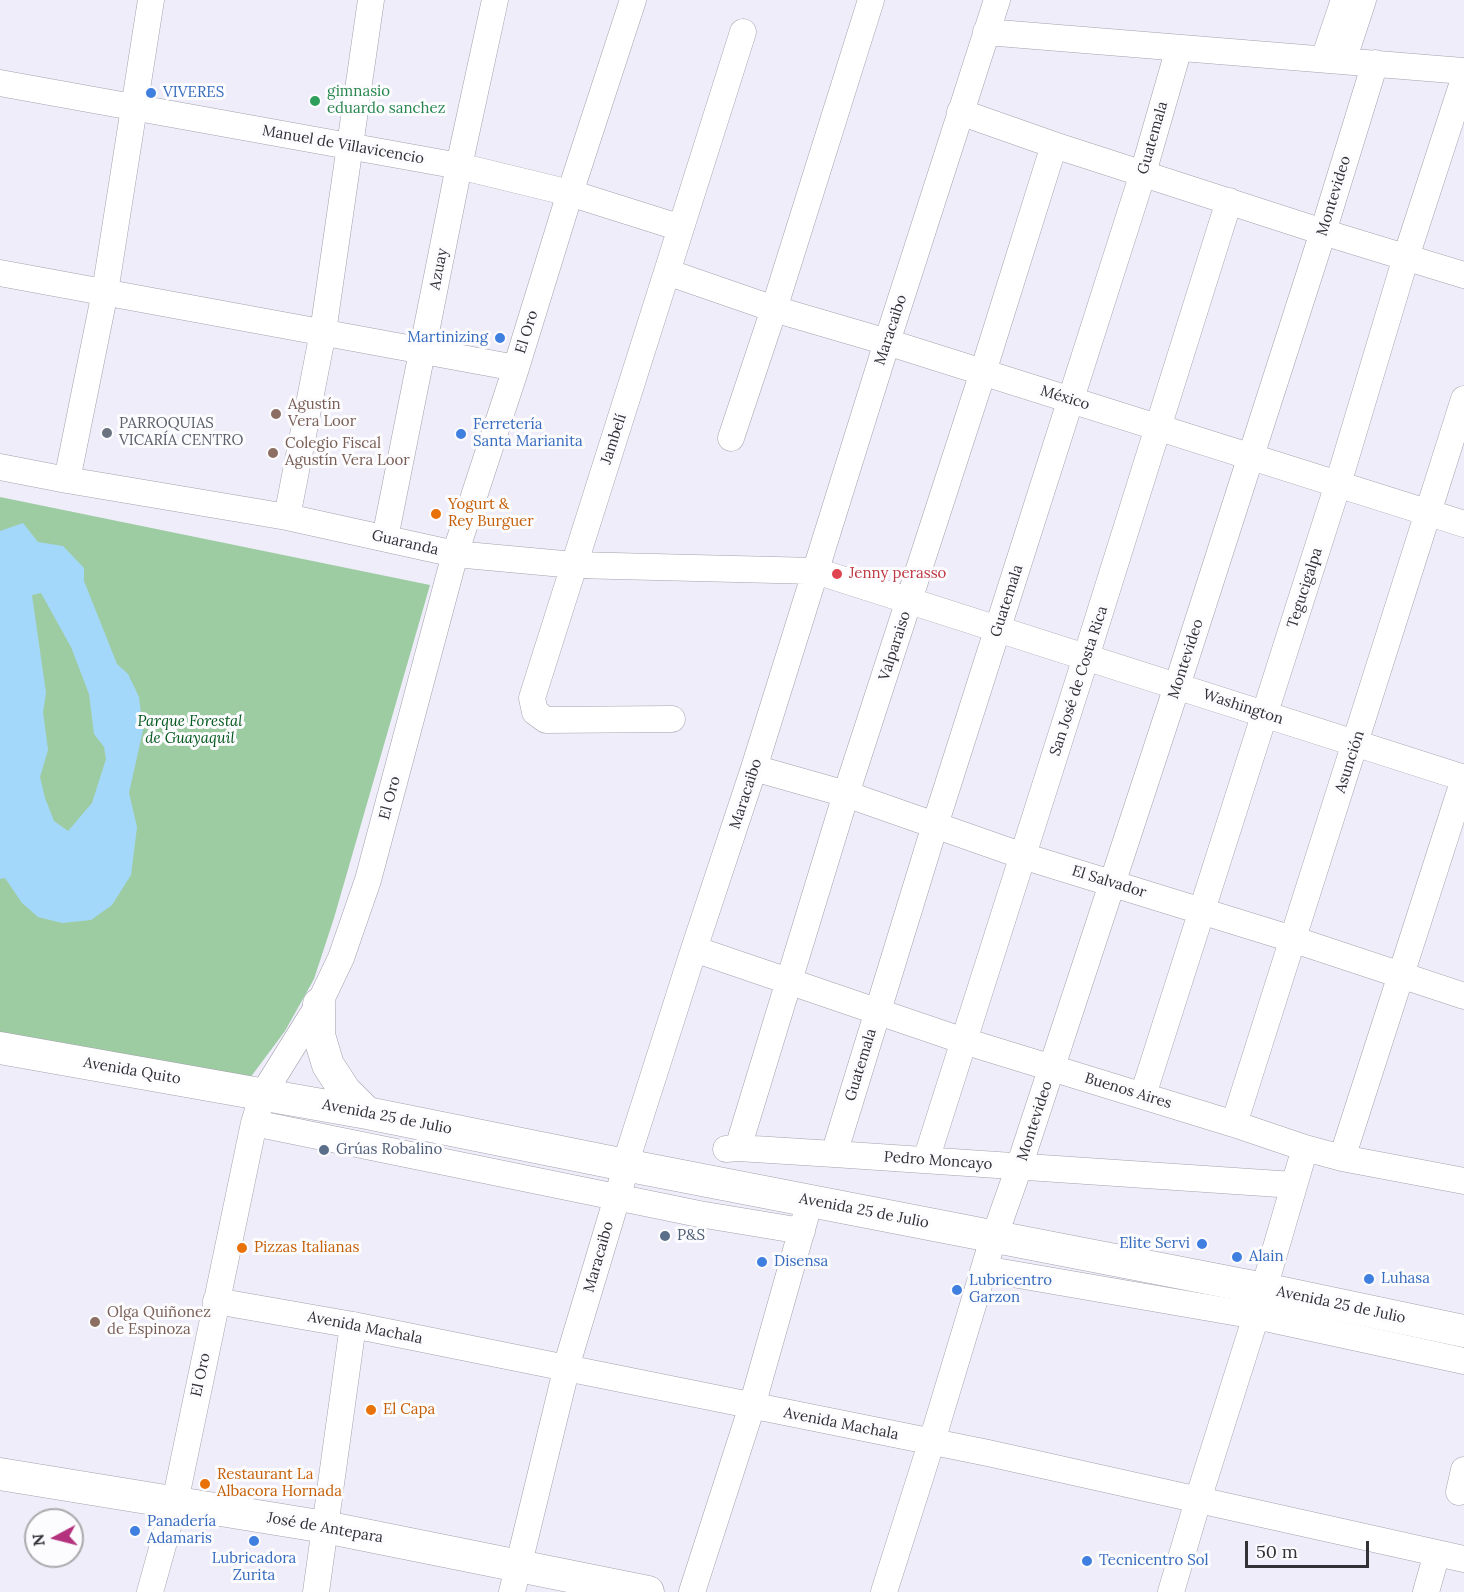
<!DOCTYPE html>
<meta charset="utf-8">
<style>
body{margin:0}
#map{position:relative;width:1464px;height:1592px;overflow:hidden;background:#eeedf9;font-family:Lora,serif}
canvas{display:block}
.north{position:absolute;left:24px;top:1508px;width:60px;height:60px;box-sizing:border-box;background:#fcfbfe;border:2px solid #ababae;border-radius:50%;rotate:263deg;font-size:16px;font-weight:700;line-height:24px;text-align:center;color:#323236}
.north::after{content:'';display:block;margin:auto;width:21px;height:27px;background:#b4327d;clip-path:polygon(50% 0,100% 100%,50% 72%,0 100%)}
.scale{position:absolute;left:1245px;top:1541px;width:124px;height:27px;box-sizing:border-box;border:3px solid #323236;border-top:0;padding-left:8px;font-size:18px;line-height:21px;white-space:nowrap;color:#323236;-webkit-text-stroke:4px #fcfbfe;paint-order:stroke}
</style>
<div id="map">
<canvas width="1464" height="1592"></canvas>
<div class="north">N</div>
<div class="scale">50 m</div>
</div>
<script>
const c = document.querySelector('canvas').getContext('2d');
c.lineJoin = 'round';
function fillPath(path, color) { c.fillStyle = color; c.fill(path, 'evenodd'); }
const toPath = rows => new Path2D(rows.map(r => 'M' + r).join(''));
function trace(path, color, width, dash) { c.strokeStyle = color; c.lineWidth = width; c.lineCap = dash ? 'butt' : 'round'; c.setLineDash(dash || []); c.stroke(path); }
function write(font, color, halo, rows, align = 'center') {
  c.font = font + ' Lora,serif'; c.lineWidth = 6; c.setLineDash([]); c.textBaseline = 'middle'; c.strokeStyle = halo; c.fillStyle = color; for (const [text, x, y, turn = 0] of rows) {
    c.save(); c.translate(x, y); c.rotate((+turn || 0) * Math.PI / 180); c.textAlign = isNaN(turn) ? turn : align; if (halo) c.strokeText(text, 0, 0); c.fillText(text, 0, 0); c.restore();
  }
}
const green = toPath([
 [0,497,430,585,334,918,314,979,285,1031,250,1078,0,1035]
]);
const water = toPath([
 [23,523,38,542,63,546,84,568,84,581,117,664,128,674,139,697,143,730,129,793,137,827,131,875,112,905,91,920,62,923,38,917,22,903,5,878,0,879,0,531],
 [41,593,71,647,89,694,94,734,104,747,106,759,92,803,68,831,54,821,45,798,40,777,48,750,43,712,46,693,32,595]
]);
const minor = toPath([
 [986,32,1464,71],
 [1324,59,1344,0],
 [1343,61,1363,0],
 [0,83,459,166,570,193,681,228],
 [960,112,1054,145,1323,232,1464,275],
 [667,272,774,309,887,342,1464,524],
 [0,273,516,368],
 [731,438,774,309,871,0],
 [0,467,67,480,287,517,455,554,574,565,816,571,1464,778],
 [67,480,105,292,151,0],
 [287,517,323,332,371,0],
 [385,538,459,166,495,0],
 [672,719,546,720,535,712,532,698,743,32],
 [754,768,846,794,1023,856,1292,939,1464,996],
 [694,949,964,1041,1234,1124,1305,1148,1342,1158,1464,1181],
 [1143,1095,1338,484,1406,257,1464,79],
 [254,1123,616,1197,699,1214,802,1231],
 [1234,1124,1464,399],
 [738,1148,846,794,983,372,1054,145],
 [726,1149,738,1148,834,1154,1294,1185],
 [834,1154,935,825,1143,173,1179,48],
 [1342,1158,1464,779],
 [926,1160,1086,657,1229,201],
 [984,1269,1256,1316,1464,1361],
 [216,1301,353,1325,988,1453,1464,1559],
 [1459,1492,1464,1470],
 [150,1592,175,1502,254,1123,263,1094,319,1004,341,958,368,880,455,554,516,368,570,193,633,0],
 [316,1592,353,1325],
 [512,1592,570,1354,622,1181,625,1165,694,949,754,768,887,342,997,0],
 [692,1592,752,1406,806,1215],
 [884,1592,935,1431,989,1252,1019,1167,1177,686,1323,232,1375,63],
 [1171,1592,1202,1487,1256,1316,1305,1148],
 [1426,1592,1437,1553]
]);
const major = toPath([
 [319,1004,319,1035,328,1065,345,1091,367,1113],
 [0,1048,367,1113,625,1165,1264,1289,1464,1331],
 [0,1474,325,1527,648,1592]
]);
const markers = [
 [151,93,6,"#3f7fe0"],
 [315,101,6,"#2e9e5b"],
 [500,338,6,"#3f7fe0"],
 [276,414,6,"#8d6e63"],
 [107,433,6,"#6b7280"],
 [461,434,6,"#3f7fe0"],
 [273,453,6,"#8d6e63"],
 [436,514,6,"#e8710a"],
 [837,574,6,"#e0444e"],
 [324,1150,6,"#5c6f8a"],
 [665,1236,6,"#5c6f8a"],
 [1202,1244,6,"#3f7fe0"],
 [242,1248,6,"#e8710a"],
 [1237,1257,6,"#3f7fe0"],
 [762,1262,6,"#3f7fe0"],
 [1369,1279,6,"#3f7fe0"],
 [957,1290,6,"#3f7fe0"],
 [95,1322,6,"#8d6e63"],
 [371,1410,6,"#e8710a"],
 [205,1484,6,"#e8710a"],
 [135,1531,6,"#3f7fe0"],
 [254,1541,6,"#3f7fe0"],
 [1087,1561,6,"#3f7fe0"]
];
const leisureNames = [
 ["gimnasio",327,92],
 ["eduardo sanchez",327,109]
];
const shopNames = [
 ["VIVERES",163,93],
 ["Martinizing",488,338,"right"],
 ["Ferretería",473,425],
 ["Santa Marianita",473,442],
 ["Elite Servi",1190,1244,"right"],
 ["Alain",1249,1257],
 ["Disensa",774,1262],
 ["Luhasa",1381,1279],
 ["Lubricentro",969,1281],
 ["Garzon",969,1298],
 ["Panadería",147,1522],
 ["Adamaris",147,1539],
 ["Lubricadora",254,1559,"center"],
 ["Zurita",254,1576,"center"],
 ["Tecnicentro Sol",1099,1561]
];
const streetNames = [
 ["Guatemala",1153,138,-74],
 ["Manuel de Villavicencio",343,145,10],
 ["Montevideo",1334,196,-73],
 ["Azuay",439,269,-79],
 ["Maracaibo",891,330,-72],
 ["El Oro",527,332,-73],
 ["México",1065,398,17],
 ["Jambelí",614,439,-72],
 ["Guaranda",405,543,13],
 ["Tegucigalpa",1305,588,-72],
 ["Guatemala",1007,601,-72],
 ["Valparaiso",895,646,-72],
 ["Montevideo",1186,659,-72],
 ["San José de Costa Rica",1079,681,-72],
 ["Washington",1243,707,18],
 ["Asunción",1350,762,-72],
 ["Maracaibo",746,794,-72],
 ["El Oro",390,798,-75],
 ["El Salvador",1109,882,17],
 ["Guatemala",861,1065,-73],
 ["Avenida Quito",132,1071,10],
 ["Buenos Aires",1128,1091,17],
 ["Avenida 25 de Julio",387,1117,11],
 ["Montevideo",1035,1121,-72],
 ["Pedro Moncayo",938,1161,4],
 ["Avenida 25 de Julio",864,1211,11],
 ["Maracaibo",599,1257,-74],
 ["Avenida 25 de Julio",1341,1305,12],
 ["Avenida Machala",365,1328,11],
 ["El Oro",201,1375,-78],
 ["Avenida Machala",841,1424,11],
 ["José de Antepara",325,1528,10]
];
const educationNames = [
 ["Agustín",288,405],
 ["Vera Loor",288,422],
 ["Colegio Fiscal",285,444],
 ["Agustín Vera Loor",285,461],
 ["Olga Quiñonez",107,1313],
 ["de Espinoza",107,1330]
];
const worshipNames = [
 ["PARROQUIAS",119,424],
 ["VICARÍA CENTRO",119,441]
];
const foodNames = [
 ["Yogurt &",448,505],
 ["Rey Burguer",448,522],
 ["Pizzas Italianas",254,1248],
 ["El Capa",383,1410],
 ["Restaurant La",217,1475],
 ["Albacora Hornada",217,1492]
];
const healthNames = [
 ["Jenny perasso",849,574]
];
const parkNames = [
 ["Parque Forestal",190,722],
 ["de Guayaquil",190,739]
];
const serviceNames = [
 ["Grúas Robalino",336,1150],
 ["P&S",677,1236]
];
fillPath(green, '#9ecca2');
fillPath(water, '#a4d8fa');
trace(minor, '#a3a2ad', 27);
trace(major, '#a3a2ad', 33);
trace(minor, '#fff', 26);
trace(major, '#fff', 32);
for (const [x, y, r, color] of markers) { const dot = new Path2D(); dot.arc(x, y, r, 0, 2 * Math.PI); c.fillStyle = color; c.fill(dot); trace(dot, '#fcfbfe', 2); }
write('15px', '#27864d', '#fcfbfe', leisureNames, 'left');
write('15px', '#366cbe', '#fcfbfe', shopNames, 'left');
write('15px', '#323236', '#fcfbfe', streetNames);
write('15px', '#785e54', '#fcfbfe', educationNames, 'left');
write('15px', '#5b616d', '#fcfbfe', worshipNames, 'left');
write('15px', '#c56008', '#fcfbfe', foodNames, 'left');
write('15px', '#be3a42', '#fcfbfe', healthNames, 'left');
write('italic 15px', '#00581b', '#fcfbfe', parkNames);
write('15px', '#4e5e75', '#fcfbfe', serviceNames, 'left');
</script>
